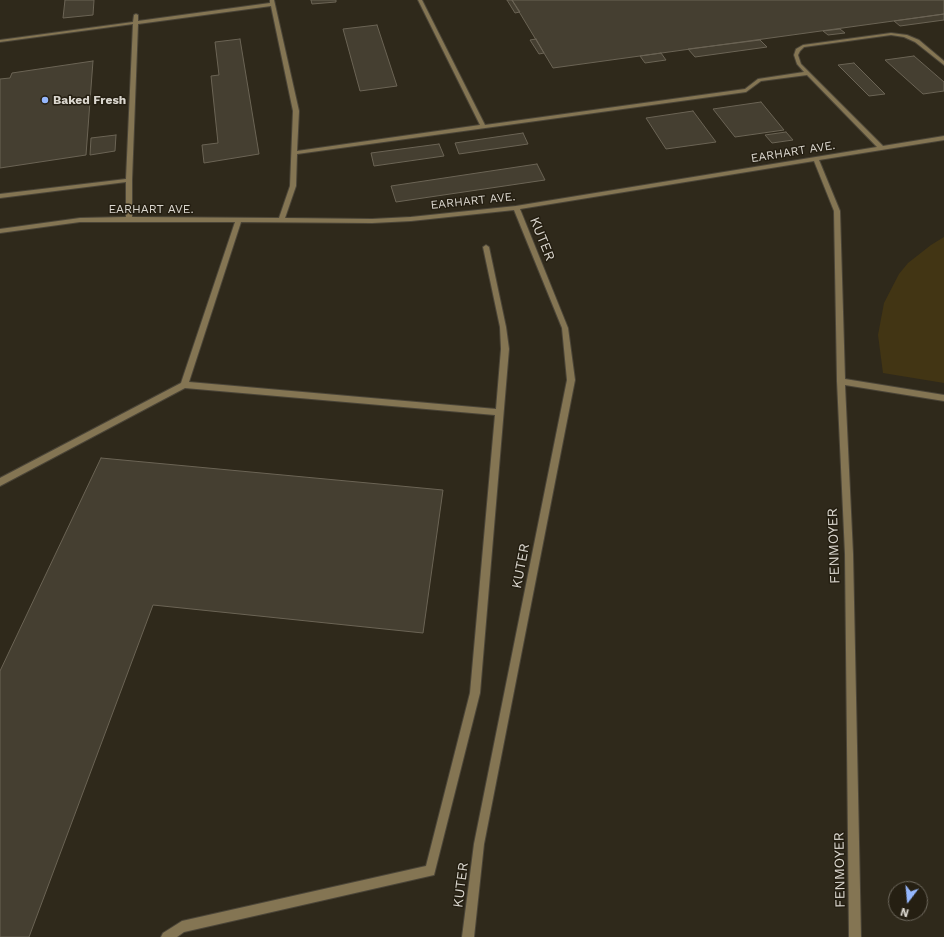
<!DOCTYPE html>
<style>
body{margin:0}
#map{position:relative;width:944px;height:937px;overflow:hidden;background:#2f291b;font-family:"Work Sans",sans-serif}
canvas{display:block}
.north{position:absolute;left:888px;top:881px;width:40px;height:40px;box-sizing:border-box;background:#251f12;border:1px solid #6e695e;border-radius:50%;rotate:196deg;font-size:11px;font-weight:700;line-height:16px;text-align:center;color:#dbd7cf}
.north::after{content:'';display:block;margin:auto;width:14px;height:18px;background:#95b7fd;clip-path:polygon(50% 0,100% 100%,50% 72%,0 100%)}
</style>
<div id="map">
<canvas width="944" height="937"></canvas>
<div class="north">N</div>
</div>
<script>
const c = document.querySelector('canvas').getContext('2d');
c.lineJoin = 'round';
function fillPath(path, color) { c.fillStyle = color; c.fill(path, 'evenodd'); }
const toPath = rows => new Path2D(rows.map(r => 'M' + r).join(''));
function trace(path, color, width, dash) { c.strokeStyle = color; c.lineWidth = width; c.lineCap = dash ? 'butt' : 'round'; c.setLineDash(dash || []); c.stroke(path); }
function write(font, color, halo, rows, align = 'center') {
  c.font = font + ' "Work Sans",sans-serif'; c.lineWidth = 3; c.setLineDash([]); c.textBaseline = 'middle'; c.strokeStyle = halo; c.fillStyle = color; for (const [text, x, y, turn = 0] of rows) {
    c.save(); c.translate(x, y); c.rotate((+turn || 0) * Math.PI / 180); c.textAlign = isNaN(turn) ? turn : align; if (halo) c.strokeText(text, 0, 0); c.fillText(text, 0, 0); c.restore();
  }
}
const green = toPath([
 [944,237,944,383,883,373,878,335,884,303,899,274,908,263,931,245]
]);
const building = toPath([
 [65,0,94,0,93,15,63,18,65,0],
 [311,0,336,0,336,2,312,4,311,0],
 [507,0,512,0,520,12,515,13,507,0],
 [512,0,944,0,944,14,553,68,512,0],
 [944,14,944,20,900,26,894,21,944,14],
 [377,25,397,86,360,91,343,29,377,25],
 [840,29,845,33,828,35,823,31,840,29],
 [240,39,259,154,204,163,202,145,218,143,211,76,219,75,215,42,240,39],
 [536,39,544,53,539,54,530,40,536,39],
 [760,40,767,47,695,57,688,49,760,40],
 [661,53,666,60,645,63,640,56,661,53],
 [914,56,944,82,944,91,923,94,885,60,914,56],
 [93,61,86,155,0,168,0,79,10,78,12,73,93,61],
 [854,63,885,94,869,96,838,65,854,63],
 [761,102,784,130,735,137,713,109,761,102],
 [693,111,716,142,666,149,646,118,693,111],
 [786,132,793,140,772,143,765,135,786,132],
 [523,133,528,144,459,154,455,143,523,133],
 [116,135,115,151,90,155,91,138,116,135],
 [439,144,444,156,374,166,371,153,439,144],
 [537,164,545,180,396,202,391,186,537,164],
 [101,458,443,490,423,633,153,605,29,937,0,937,0,671,101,458]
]);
const service = toPath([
 [270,0,274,0,299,111,297,151,480,125,418,0,422,0,485,125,745,89,758,79,804,72,797,64,794,55,796,49,803,45,891,33,907,35,919,40,944,61,944,65,915,42,904,37,891,35,804,47,800,51,798,55,801,64,883,146,944,136,944,140,819,160,840,211,845,379,944,395,944,401,845,385,853,554,861,937,849,937,845,554,837,381,834,211,814,161,520,209,568,328,575,380,484,844,474,937,462,937,474,844,567,380,562,328,514,210,411,221,372,223,241,222,189,382,496,409,501,349,500,327,483,247,486,245,489,247,506,327,509,349,480,693,434,875,184,932,177,937,161,937,163,933,182,921,426,866,470,693,495,415,185,388,0,486,0,478,181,383,235,222,80,222,0,233,0,229,80,218,126,217,126,182,0,198,0,194,126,179,133,24,0,42,0,40,133,22,134,15,136,14,138,15,138,21,270,3,270,0],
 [271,6,293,111,290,186,279,218,132,217,132,180,138,24,271,6],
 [807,75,877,147,516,206,411,217,372,219,285,218,296,186,297,154,746,92,761,81,807,75]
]);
const markers = [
 [45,100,4,"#95b7fd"]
];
const farPoinames = [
 ["Baked Fresh",53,100]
];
const farStreetnames = [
 ["EARHART AVE.",793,152,-9],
 ["EARHART AVE.",473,201,-6],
 ["EARHART AVE.",151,209]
];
const streetNames = [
 ["KUTER",542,239,68],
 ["FENMOYER",834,546,-92],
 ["KUTER",521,566,-79],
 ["FENMOYER",840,870,-91],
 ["KUTER",461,885,-83]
];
fillPath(green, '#423514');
fillPath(building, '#453f31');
trace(building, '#6b6455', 1);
trace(service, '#4b4538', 2);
fillPath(service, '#847553');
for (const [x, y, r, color] of markers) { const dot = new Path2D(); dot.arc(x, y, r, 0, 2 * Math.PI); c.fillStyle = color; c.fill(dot); trace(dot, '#251f12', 1.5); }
write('bold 12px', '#dbd7cf', '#251f12', farPoinames, 'left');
write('12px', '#dbd7cf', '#251f12', farStreetnames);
write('14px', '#dbd7cf', '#251f12', streetNames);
</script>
